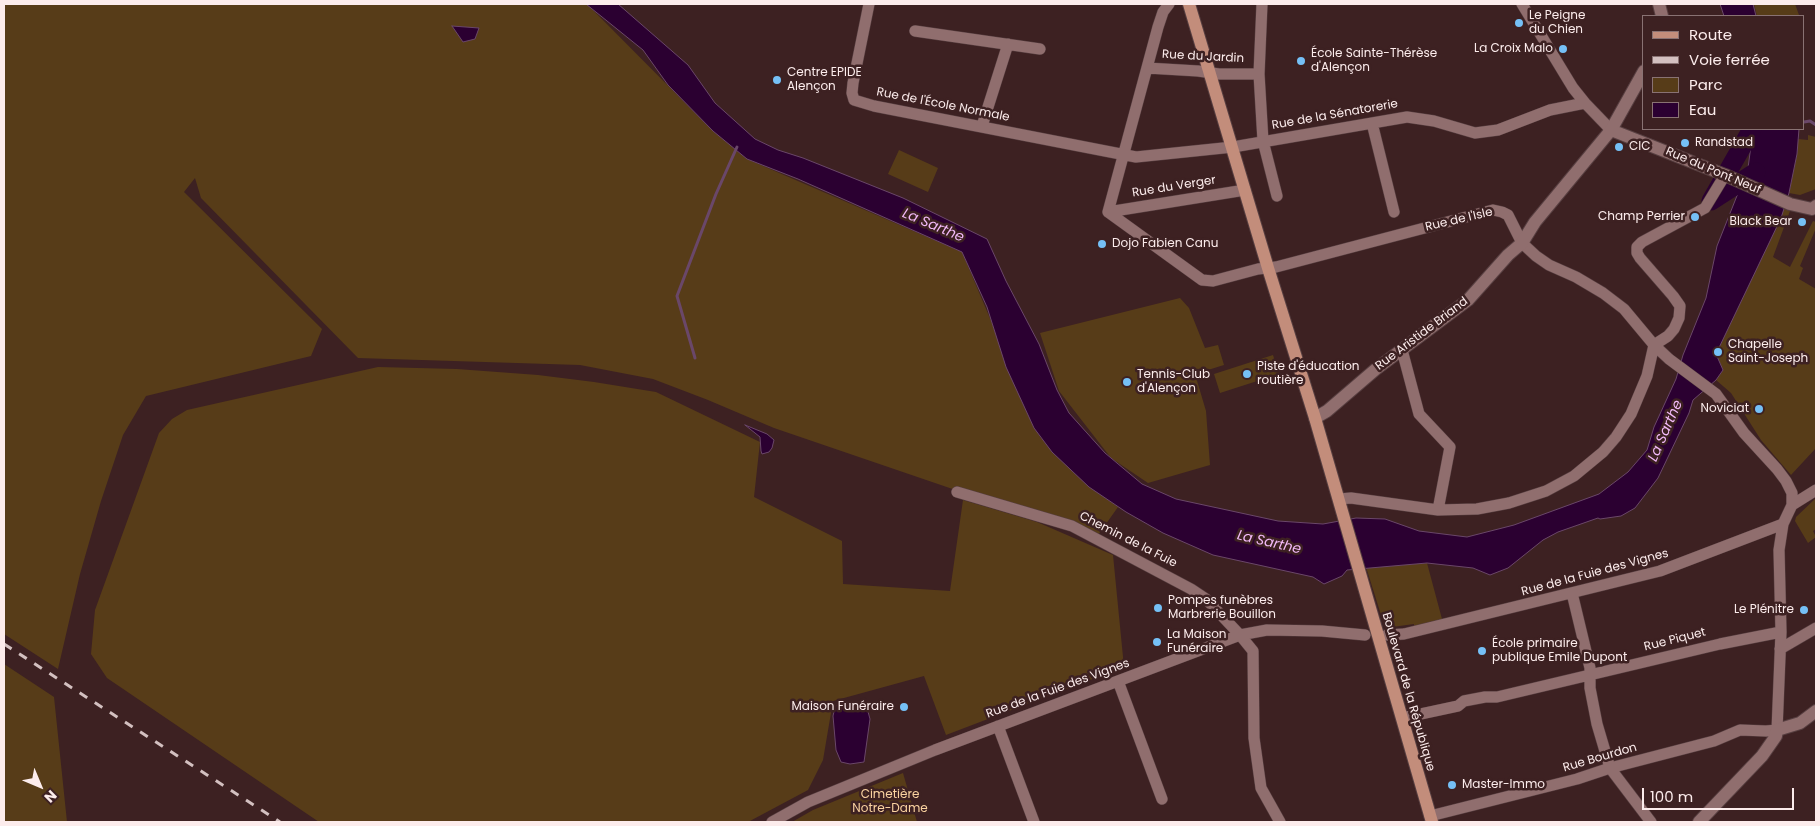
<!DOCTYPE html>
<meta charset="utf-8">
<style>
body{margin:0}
#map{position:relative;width:1820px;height:826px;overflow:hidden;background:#3d2122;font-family:Poppins,sans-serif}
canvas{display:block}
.frame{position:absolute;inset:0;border:5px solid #fcecec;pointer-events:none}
.legend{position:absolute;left:1642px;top:15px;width:162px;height:115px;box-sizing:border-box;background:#3d2122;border:1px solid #897273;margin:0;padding:6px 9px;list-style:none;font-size:15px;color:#fcecec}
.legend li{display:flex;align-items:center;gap:10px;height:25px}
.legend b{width:25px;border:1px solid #897273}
.north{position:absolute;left:15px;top:761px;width:50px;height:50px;-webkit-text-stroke:4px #3d2122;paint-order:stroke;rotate:135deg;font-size:14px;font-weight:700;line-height:20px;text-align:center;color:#fcecec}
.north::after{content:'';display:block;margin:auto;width:18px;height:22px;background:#fcecec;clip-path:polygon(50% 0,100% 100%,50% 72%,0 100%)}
.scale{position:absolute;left:1642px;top:788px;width:152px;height:22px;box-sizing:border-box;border:2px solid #fcecec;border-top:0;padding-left:6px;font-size:15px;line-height:18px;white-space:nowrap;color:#fcecec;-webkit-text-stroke:4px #3d2122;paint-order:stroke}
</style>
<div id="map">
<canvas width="1820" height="826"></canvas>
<div class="frame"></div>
<ul class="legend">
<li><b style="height:6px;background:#c38d7b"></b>Route</li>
<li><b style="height:6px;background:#d3c0c0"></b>Voie ferrée</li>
<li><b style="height:14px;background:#573c18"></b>Parc</li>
<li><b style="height:14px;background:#2b0031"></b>Eau</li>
</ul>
<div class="north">N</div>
<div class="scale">100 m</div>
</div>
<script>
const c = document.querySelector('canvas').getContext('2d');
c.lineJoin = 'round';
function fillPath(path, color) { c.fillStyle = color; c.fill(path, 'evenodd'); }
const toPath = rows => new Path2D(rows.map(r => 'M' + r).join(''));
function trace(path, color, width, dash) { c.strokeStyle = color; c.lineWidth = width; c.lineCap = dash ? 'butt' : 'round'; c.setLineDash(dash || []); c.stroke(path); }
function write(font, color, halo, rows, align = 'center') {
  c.font = font + ' Poppins,sans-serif'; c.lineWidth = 5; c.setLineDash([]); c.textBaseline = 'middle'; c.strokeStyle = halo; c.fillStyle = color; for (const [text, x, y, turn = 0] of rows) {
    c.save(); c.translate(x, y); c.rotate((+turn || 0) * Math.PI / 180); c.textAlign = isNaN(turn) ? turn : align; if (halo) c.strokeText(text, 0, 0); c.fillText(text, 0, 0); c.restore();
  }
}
const green = toPath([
 [4,4,587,4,713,131,747,159,962,252,1040,437,1089,486,1118,507,1096,538,774,428,708,400,653,379,580,365,358,358,201,198,195,178,184,192,322,329,311,356,146,396,123,435,101,501,80,574,58,669,4,634],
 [1754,4,1795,4,1799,15,1801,16,1757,16],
 [1808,135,1816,137,1816,189,1800,195,1789,193,1797,154,1798,139,1808,140],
 [899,150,938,168,928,192,888,174],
 [1784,209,1790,211,1773,257,1790,267,1813,221,1816,222,1816,228,1800,266,1803,268,1799,279,1816,289,1816,448,1791,475,1761,440,1731,393,1716,380,1723,370,1716,354],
 [1180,298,1189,308,1205,348,1218,345,1224,365,1195,374,1206,411,1210,465,1148,483,1111,458,1059,391,1040,333],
 [1273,355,1279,374,1220,393,1214,374],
 [378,367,457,369,538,375,594,382,656,392,760,442,754,497,842,541,843,584,950,591,963,500,1037,522,1113,555,1124,667,946,735,924,676,833,701,823,760,808,790,748,822,319,822,107,678,91,654,95,610,159,433,172,419,187,410],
 [1816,498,1816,529,1813,531,1816,537,1808,543,1795,521,1796,517],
 [1427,563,1442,619,1414,626,1414,624,1392,627,1390,620,1382,618,1366,567],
 [4,664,54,697,67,822,4,822],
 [903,773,917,822,792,822,813,810]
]);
const water = toPath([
 [586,4,618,4,688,65,715,103,755,139,778,150,803,158,903,198,987,239,1006,281,1039,344,1057,390,1069,413,1105,453,1142,484,1176,499,1278,521,1323,524,1356,518,1385,519,1419,531,1467,537,1514,525,1599,494,1628,472,1647,450,1654,427,1676,379,1683,355,1706,298,1717,246,1748,168,1752,138,1749,129,1799,129,1797,154,1789,193,1781,218,1716,354,1723,370,1716,380,1693,400,1689,413,1658,478,1635,508,1621,516,1600,519,1598,518,1558,532,1543,540,1508,568,1490,575,1473,568,1427,563,1347,570,1342,576,1324,584,1313,577,1213,555,1163,533,1126,512,1089,487,1052,452,1034,428,1006,367,987,307,962,252,798,179,747,159,713,131,668,85,643,50,586,4],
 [1720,4,1753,4,1756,16,1724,16,1720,4],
 [452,26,479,28,475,39,463,42,452,26],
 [745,425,767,434,774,440,772,448,769,452,762,454,761,451,760,437,745,425],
 [840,703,863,706,867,708,870,719,864,762,850,764,841,762,836,750,833,716,835,707,840,703]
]);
const stream = toPath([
 [1804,122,1810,121,1816,125],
 [695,358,677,296,716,194,737,147]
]);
const river = toPath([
 [1752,129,1711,201,1756,172]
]);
const minor = toPath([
 [869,4,853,83,852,93,854,100,874,106,1136,157,1233,147,1407,117,1434,121,1475,133,1498,130,1550,110,1585,103],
 [1262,4,1259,74,1263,141,1277,196],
 [1522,4,1573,88,1585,103,1611,130],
 [915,31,1040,49],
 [1147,68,1198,71,1219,74,1259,74],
 [1372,123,1394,212],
 [982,126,1008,44],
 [1108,212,1202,280,1213,281,1258,269,1276,267,1493,210,1502,212,1508,215,1522,243,1536,256,1549,265,1576,277,1603,293,1624,309,1654,345,1669,359,1716,394,1744,433,1777,469,1786,481,1792,493,1792,505,1783,524,1779,550,1781,632,1777,730,1766,731,1740,730,1714,741,1610,768,1577,779,1430,816],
 [1108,212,1158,27,1163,12,1169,4],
 [1108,212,1245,190],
 [1654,345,1668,336,1674,329,1679,318,1680,306,1673,296,1640,258,1637,253,1637,247,1642,242,1705,208,1725,175],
 [1402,350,1419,414,1450,447,1438,510],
 [957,492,1072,526,1191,589,1206,599,1240,635,1253,651,1254,738,1261,788,1280,822],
 [1339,499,1351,498,1438,510,1477,509,1509,503,1546,491,1574,476,1603,452,1616,437,1631,414,1647,376,1654,345],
 [1792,505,1816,490],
 [1572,593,1590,668,1590,688,1597,724,1610,768,1651,822],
 [1387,635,1404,634,1660,571,1783,524],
 [1780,649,1816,628],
 [1118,681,1162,799],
 [1402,718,1458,706,1464,701,1485,697,1497,697,1720,644,1781,632],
 [998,726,1034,822],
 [772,822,808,802,935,750,1240,635,1267,630,1322,631,1365,635]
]);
const tertiary = toPath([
 [1659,4,1662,16],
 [1611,130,1725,175,1790,204,1812,209,1816,206],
 [1315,418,1327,411,1376,369,1468,300,1508,255,1522,243,1535,222,1611,130,1644,71],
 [1699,822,1762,756,1776,736,1777,730,1800,723,1816,711]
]);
const primary = toPath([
 [1189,4,1268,268,1315,418,1432,822]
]);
const rail = toPath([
 [4,644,280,822]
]);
const markers = [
 [1519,23,5,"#75c0f6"],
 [1563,49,5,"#75c0f6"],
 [1301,61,5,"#75c0f6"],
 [777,80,5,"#75c0f6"],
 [1685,143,5,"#75c0f6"],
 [1619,147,5,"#75c0f6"],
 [1695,217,5,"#75c0f6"],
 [1802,222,5,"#75c0f6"],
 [1102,244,5,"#75c0f6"],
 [1718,352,5,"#75c0f6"],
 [1247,374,5,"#75c0f6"],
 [1127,382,5,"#75c0f6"],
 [1759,409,5,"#75c0f6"],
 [1158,608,5,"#75c0f6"],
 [1804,610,5,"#75c0f6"],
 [1157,642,5,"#75c0f6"],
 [1482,651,5,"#75c0f6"],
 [904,707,5,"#75c0f6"],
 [1452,785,5,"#75c0f6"]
];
const poiNames = [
 ["Le Peigne",1529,16],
 ["du Chien",1529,30],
 ["La Croix Malo",1553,49,"right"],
 ["École Sainte-Thérèse",1311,54],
 ["d'Alençon",1311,68],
 ["Centre EPIDE",787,73],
 ["Alençon",787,87],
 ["Randstad",1695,143],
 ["CIC",1629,147],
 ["Champ Perrier",1685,217,"right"],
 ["Black Bear",1792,222,"right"],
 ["Dojo Fabien Canu",1112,244],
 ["Chapelle",1728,345],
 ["Saint-Joseph",1728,359],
 ["Piste d'éducation",1257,367],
 ["routière",1257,381],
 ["Tennis-Club",1137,375],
 ["d'Alençon",1137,389],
 ["Noviciat",1749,409,"right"],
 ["Pompes funèbres",1168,601],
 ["Marbrerie Bouillon",1168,615],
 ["Le Plénitre",1794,610,"right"],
 ["La Maison",1167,635],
 ["Funéraire",1167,649],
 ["École primaire",1492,644],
 ["publique Emile Dupont",1492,658],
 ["Maison Funéraire",894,707,"right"],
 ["Master-Immo",1462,785]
];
const streetNames = [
 ["Rue du Jardin",1203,57,3],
 ["Rue de l'École Normale",943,105,11],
 ["Rue de la Sénatorerie",1335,115,-10],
 ["Rue du Pont Neuf",1713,171,23],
 ["Rue du Verger",1174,187,-9],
 ["Rue de l'Isle",1459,220,-13],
 ["Rue Aristide Briand",1422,334,-37],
 ["Chemin de la Fuie",1128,540,27],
 ["Rue de la Fuie des Vignes",1595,573,-15],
 ["Rue Piquet",1675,640,-14],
 ["Rue de la Fuie des Vignes",1058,689,-20],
 ["Boulevard de la République",1408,692,74],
 ["Rue Bourdon",1600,758,-16]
];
const parkNames = [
 ["Cimetière",890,795],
 ["Notre-Dame",890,809]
];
const waterNames = [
 ["La Sarthe",933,226,23],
 ["La Sarthe",1666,431,-66],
 ["La Sarthe",1269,543,13]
];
fillPath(green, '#573c18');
fillPath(water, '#2b0031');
trace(water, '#6a4769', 1);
trace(stream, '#6a4769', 3);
trace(river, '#2b0031', 19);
trace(minor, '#573f41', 12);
trace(tertiary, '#573f41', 14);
trace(primary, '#573f41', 14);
trace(minor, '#906e6e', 11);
trace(tertiary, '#906e6e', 12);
trace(primary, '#c38d7b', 12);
trace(rail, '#d3c0c0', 3, [9, 9]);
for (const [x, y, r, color] of markers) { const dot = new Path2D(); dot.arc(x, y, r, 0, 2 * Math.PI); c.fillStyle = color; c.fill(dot); trace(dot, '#3d2122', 2); }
write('12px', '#fcecec', '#3d2122', poiNames, 'left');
write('12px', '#fcecec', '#3d2122', streetNames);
write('12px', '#fbd3a1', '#3d2122', parkNames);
write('italic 14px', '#f2b9f8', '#3d2122', waterNames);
</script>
